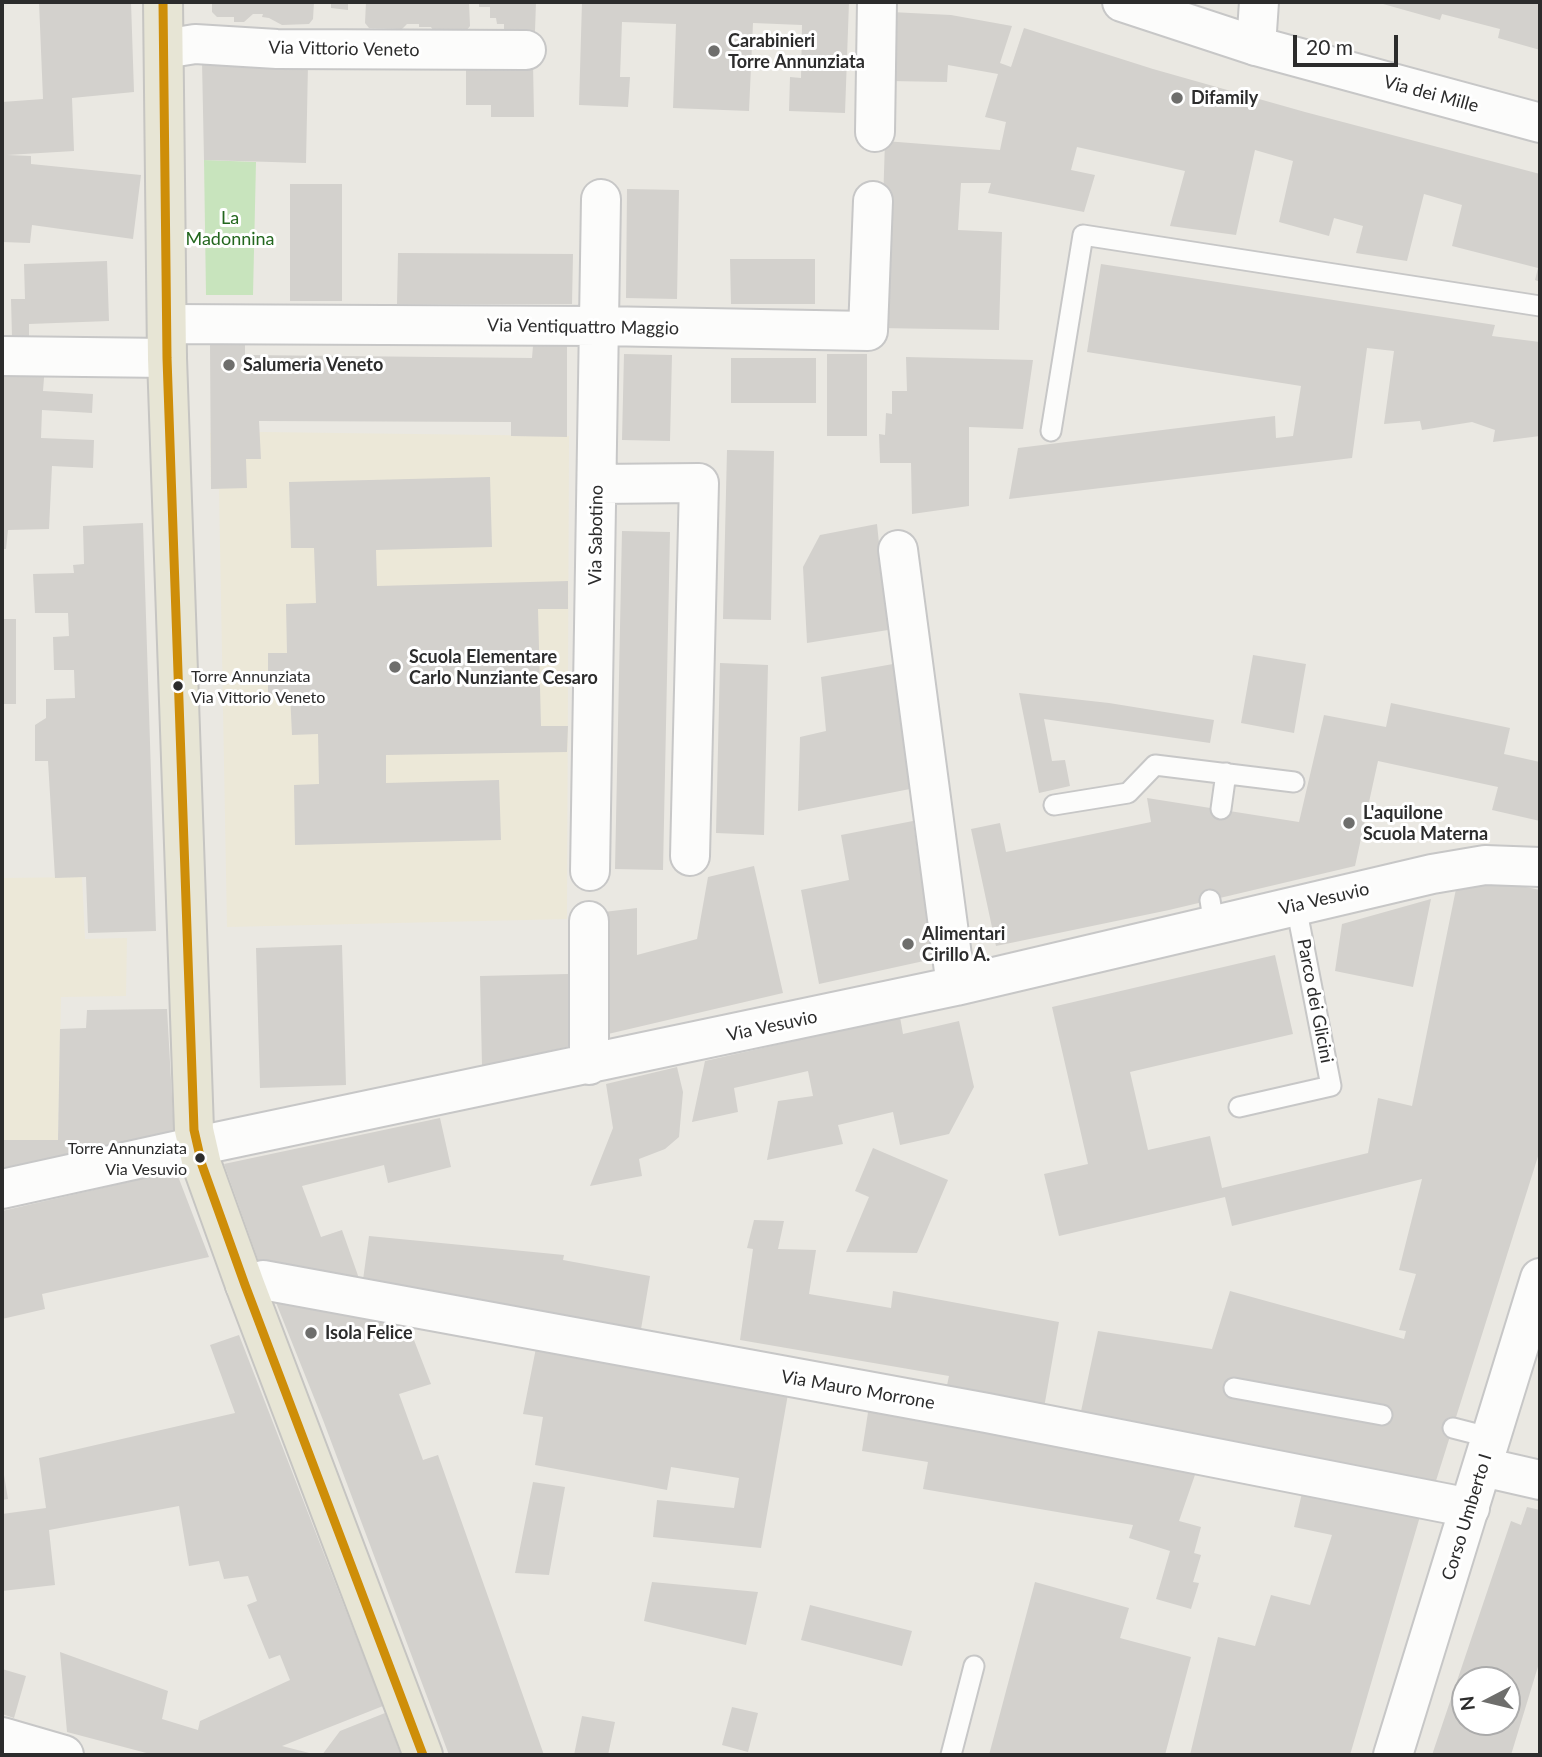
<!DOCTYPE html>
<style>
body{margin:0}
#map{position:relative;width:1542px;height:1757px;overflow:hidden;background:#eae8e2;font-family:Lato,sans-serif}
canvas{display:block}
.frame{position:absolute;inset:0;border:4px solid #2c2c2c;pointer-events:none}
.north{position:absolute;left:1451px;top:1666px;width:70px;height:70px;box-sizing:border-box;background:#fff;border:2px solid #ababab;border-radius:50%;rotate:263deg;font-size:19px;font-weight:700;line-height:28px;text-align:center;color:#2c2c2c}
.north::after{content:'';display:block;margin:auto;width:24px;height:32px;background:#6e6e6c;clip-path:polygon(50% 0,100% 100%,50% 72%,0 100%)}
.scale{position:absolute;left:1293px;top:35px;width:105px;height:32px;box-sizing:border-box;border:4px solid #2c2c2c;border-top:0;padding-left:9px;font-size:21px;line-height:24px;white-space:nowrap;color:#2c2c2c;-webkit-text-stroke:5px #fff;paint-order:stroke}
</style>
<div id="map">
<canvas width="1542" height="1757"></canvas>
<div class="frame"></div>
<div class="north">N</div>
<div class="scale">20 m</div>
</div>
<script>
const c = document.querySelector('canvas').getContext('2d');
c.lineJoin = 'round';
function fillPath(path, color) { c.fillStyle = color; c.fill(path, 'evenodd'); }
const toPath = rows => new Path2D(rows.map(r => 'M' + r).join(''));
function trace(path, color, width, dash) { c.strokeStyle = color; c.lineWidth = width; c.lineCap = dash ? 'butt' : 'round'; c.setLineDash(dash || []); c.stroke(path); }
function write(font, color, halo, rows, align = 'center') {
  c.font = font + ' Lato,sans-serif'; c.lineWidth = 6; c.setLineDash([]); c.textBaseline = 'middle'; c.strokeStyle = halo; c.fillStyle = color; for (const [text, x, y, turn = 0] of rows) {
    c.save(); c.translate(x, y); c.rotate((+turn || 0) * Math.PI / 180); c.textAlign = isNaN(turn) ? turn : align; if (halo) c.strokeText(text, 0, 0); c.fillText(text, 0, 0); c.restore();
  }
}
const education = toPath([
 [260,432,569,436,567,919,227,927,219,489,211,489,210,433],
 [82,877,85,939,127,938,126,996,61,997,58,1140,2,1140,2,878]
]);
const green = toPath([
 [204,160,256,162,253,295,206,295]
]);
const building = toPath([
 [39,2,131,2,134,92,72,98,74,151,7,155,31,156,31,164,141,175,133,239,32,225,30,243,2,242,2,102,43,99],
 [212,2,314,2,313,19,309,24,282,25,269,18,262,17,263,14,253,14,244,22,234,22,234,17,217,17,212,12],
 [331,2,348,2,348,10,331,8],
 [366,2,469,2,470,26,467,30,433,30,431,27,419,27,419,24,407,24,402,29,369,28,365,23],
 [479,2,536,2,535,31,504,31,504,24,497,24,496,18,490,18,490,7,479,7],
 [582,2,849,2,845,113,789,111,790,77,801,78,802,25,753,23,749,111,673,108,676,24,622,22,620,77,630,77,628,107,579,105],
 [1376,2,1540,2,1540,50,1498,38,1500,29,1442,14,1440,20],
 [891,12,951,15,1012,26,1000,63,1011,67,1024,28,1153,69,1305,112,1540,174,1540,282,1535,280,1538,268,1452,246,1462,205,1424,194,1407,261,1356,253,1363,226,1334,218,1329,236,1279,222,1293,161,1255,150,1236,235,1170,226,1185,171,1077,147,1071,170,1095,175,1084,212,988,193,991,183,961,183,958,230,1002,232,999,330,879,328,885,141,1000,150,1006,122,985,117,998,74,948,65,947,82,890,81],
 [202,61,308,64,306,163,204,160],
 [533,63,534,117,491,117,491,105,466,105,466,64],
 [290,184,342,184,342,301,290,301],
 [627,189,679,190,677,299,626,298],
 [398,253,573,254,572,304,397,304],
 [730,259,815,259,815,304,731,304],
 [107,261,109,321,29,324,29,337,12,337,11,299,25,299,24,264],
 [1101,264,1495,325,1492,336,1540,342,1540,436,1493,442,1495,430,1472,422,1422,430,1420,421,1384,424,1394,351,1367,348,1352,458,1009,499,1018,448,1275,416,1276,438,1293,436,1301,386,1087,352],
 [210,344,245,344,245,355,532,358,533,346,567,346,567,437,511,436,511,422,259,421,261,459,246,459,247,488,211,489],
 [624,354,672,355,670,441,622,440],
 [827,354,867,354,867,436,827,436],
 [906,357,1033,360,1023,429,969,427,969,506,912,514,911,463,880,463,879,434,885,435,886,413,892,414,892,391,907,391],
 [731,358,816,358,816,403,731,403],
 [2,364,45,365,43,391,93,394,92,413,42,410,41,438,94,440,93,468,52,466,49,529,8,530,6,549,2,549],
 [727,450,774,451,771,620,723,619],
 [490,477,492,547,376,550,377,586,568,581,568,609,538,609,541,726,568,726,567,752,386,755,386,783,499,780,501,840,295,845,294,785,319,784,318,734,292,735,290,693,268,694,268,653,287,653,286,604,316,603,314,548,291,548,289,482],
 [143,523,156,931,88,933,86,877,55,878,48,761,35,761,35,725,46,718,46,699,75,698,74,670,54,670,53,637,69,636,68,613,35,613,33,574,74,573,73,565,84,564,83,526],
 [877,524,888,630,807,643,803,567,820,535],
 [622,531,670,532,663,870,615,869],
 [2,619,16,619,16,704,2,704],
 [1253,655,1306,664,1294,733,1241,723],
 [720,663,768,665,764,835,716,833],
 [893,664,910,789,798,811,800,737,826,731,821,677],
 [1019,693,1109,703,1214,720,1210,743,1044,719,1052,761,1065,760,1070,786,1039,793],
 [1391,703,1510,728,1504,754,1540,762,1540,821,1492,810,1498,787,1378,761,1355,866,1169,910,996,946,971,829,1000,823,1006,852,1151,822,1147,798,1299,822,1324,715,1386,727],
 [913,821,933,959,819,984,801,890,849,880,841,835],
 [754,866,783,993,608,1034,604,912,637,908,637,955,697,939,708,877],
 [1498,881,1540,890,1540,1150,1435,1484,1080,1416,1098,1331,1212,1349,1230,1291,1404,1339,1406,1331,1399,1330,1416,1274,1399,1270,1422,1179,1232,1226,1225,1197,1059,1236,1044,1174,1088,1164,1052,1007,1275,955,1293,1034,1130,1072,1148,1150,1210,1136,1222,1188,1368,1153,1378,1098,1412,1106,1456,889],
 [1431,899,1413,987,1335,971,1342,924],
 [342,945,346,1085,260,1088,256,948],
 [568,974,571,1046,482,1066,480,976],
 [167,1009,174,1133,2,1171,2,1140,58,1140,60,1029,86,1028,87,1010],
 [900,1017,903,1034,959,1021,974,1087,949,1134,900,1145,893,1112,838,1125,843,1144,767,1160,778,1101,813,1096,808,1071,734,1088,738,1112,692,1122,705,1061],
 [677,1067,683,1092,679,1137,665,1149,639,1159,642,1176,590,1186,613,1128,606,1084],
 [440,1118,451,1167,388,1183,384,1165,302,1186,321,1237,342,1230,362,1287,261,1268,224,1164],
 [873,1148,948,1180,917,1253,846,1252,869,1197,855,1191],
 [176,1171,209,1257,42,1294,45,1309,2,1319,2,1211],
 [754,1220,784,1221,778,1249,816,1250,809,1294,891,1308,893,1291,1059,1322,1044,1408,946,1390,949,1376,740,1340,753,1249,747,1248],
 [369,1236,564,1255,563,1260,650,1276,640,1335,362,1287],
 [273,1295,407,1322,431,1384,399,1394,423,1460,438,1455,544,1755,449,1755,323,1420],
 [239,1335,383,1706,282,1746,317,1755,154,1755,67,1732,60,1652,168,1691,162,1719,198,1730,200,1721,290,1680,280,1655,269,1659,247,1605,257,1601,248,1576,224,1579,219,1561,189,1566,179,1506,49,1530,55,1585,2,1591,2,1514,46,1508,39,1458,235,1413,210,1345],
 [536,1348,788,1394,761,1548,653,1537,657,1500,734,1508,739,1478,671,1467,667,1490,535,1465,543,1417,523,1414],
 [869,1406,1196,1472,1179,1521,1201,1527,1194,1553,1201,1555,1193,1582,1199,1583,1191,1609,1156,1599,1170,1551,1129,1538,1133,1525,923,1489,928,1462,862,1451],
 [2,1463,8,1499,2,1500],
 [533,1482,565,1487,549,1575,515,1573],
 [1302,1493,1421,1513,1350,1755,1190,1755,1218,1637,1255,1646,1271,1595,1310,1605,1332,1535,1294,1527],
 [1527,1507,1540,1510,1540,1660,1511,1755,1432,1755,1511,1521,1521,1525],
 [1465,1680,1507,1680,1507,1722,1465,1722],
 [652,1582,758,1592,746,1645,644,1621],
 [1035,1582,1129,1608,1120,1638,1191,1657,1165,1755,989,1755],
 [810,1605,912,1631,902,1666,801,1640],
 [2,1669,26,1676,14,1718,2,1714],
 [732,1707,758,1713,748,1752,722,1745],
 [385,1713,401,1755,322,1755,340,1731],
 [582,1716,615,1722,608,1755,574,1755]
]);
const lane = toPath([
 [1051,431,1083,235,1540,306],
 [1054,805,1128,793,1155,765,1294,782],
 [1221,809,1226,773],
 [1210,900,1214,925],
 [1239,1107,1331,1086,1296,906],
 [1234,1388,1382,1415],
 [1453,1428,1492,1438],
 [951,1755,974,1666]
]);
const street = toPath([
 [1256,46,1259,2],
 [164,49,195,44,277,49,526,50],
 [875,132,877,2],
 [168,324,600,326,868,331,873,201],
 [2,356,167,358],
 [597,484,699,483,690,856],
 [898,550,956,986],
 [590,871,601,199],
 [589,1065,589,921],
 [197,1146,956,986,1432,874,1485,865,1540,867],
 [245,1285,263,1280,987,1413,1470,1508],
 [2,1737,64,1755]
]);
const secondary = toPath([
 [1122,2,1256,46,1540,123],
 [2,1189,197,1146],
 [1483,1467,1540,1480],
 [1393,1755,1540,1278]
]);
const primary = toPath([
 [163,2,167,358,194,1130,202,1165,245,1285,423,1755]
]);
const bus1 = toPath([
 [163,2,167,358,194,1130,202,1165,245,1285,423,1755]
]);
const markers = [
 [714,51,7,"#6e6e6c"],
 [1177,98,7,"#6e6e6c"],
 [229,365,7,"#6e6e6c"],
 [395,667,7,"#6e6e6c"],
 [178,686,6,"#2c2c2c"],
 [1349,823,7,"#6e6e6c"],
 [908,944,7,"#6e6e6c"],
 [200,1158,6,"#2c2c2c"],
 [311,1333,7,"#6e6e6c"]
];
const busNames = [
 ["Torre Annunziata",191,677],
 ["Via Vittorio Veneto",191,698],
 ["Torre Annunziata",187,1149,"right"],
 ["Via Vesuvio",187,1170,"right"]
];
const poiNames = [
 ["Carabinieri",728,41],
 ["Torre Annunziata",728,62],
 ["Difamily",1191,98],
 ["Salumeria Veneto",243,365],
 ["Scuola Elementare",409,657],
 ["Carlo Nunziante Cesaro",409,678],
 ["L'aquilone",1363,813],
 ["Scuola Materna",1363,834],
 ["Alimentari",922,934],
 ["Cirillo A.",922,955],
 ["Isola Felice",325,1333]
];
const streetNames = [
 ["Via Vittorio Veneto",344,49,1],
 ["Via dei Mille",1431,94,15],
 ["Via Ventiquattro Maggio",583,327,1],
 ["Via Sabotino",596,535,-89],
 ["Via Vesuvio",1324,899,-13],
 ["Parco dei Glicini",1315,1001,79],
 ["Via Vesuvio",772,1026,-12],
 ["Via Mauro Morrone",858,1390,10],
 ["Corso Umberto I",1467,1517,-73]
];
const parkNames = [
 ["La",230,218],
 ["Madonnina",230,239]
];
fillPath(education, '#ece8d8');
fillPath(green, '#c8e4bd');
fillPath(building, '#d3d1cd');
trace(lane, '#c7c7c7', 23);
trace(street, '#c7c7c7', 42);
trace(secondary, '#c7c7c7', 42);
trace(primary, '#c6c5c2', 42);
trace(lane, '#fcfcfb', 19);
trace(street, '#fcfcfb', 38);
trace(secondary, '#fcfcfb', 38);
trace(primary, '#e7e5d5', 38);
trace(bus1, '#ce8e09', 9);
for (const [x, y, r, color] of markers) { const dot = new Path2D(); dot.arc(x, y, r, 0, 2 * Math.PI); c.fillStyle = color; c.fill(dot); trace(dot, '#fff', 2.5); }
write('16px', '#2c2c2c', '#fff', busNames, 'left');
write('bold 18px', '#2c2c2c', '#fff', poiNames, 'left');
write('18px', '#2c2c2c', '#fff', streetNames);
write('18px', '#23671e', '#fff', parkNames);
</script>
